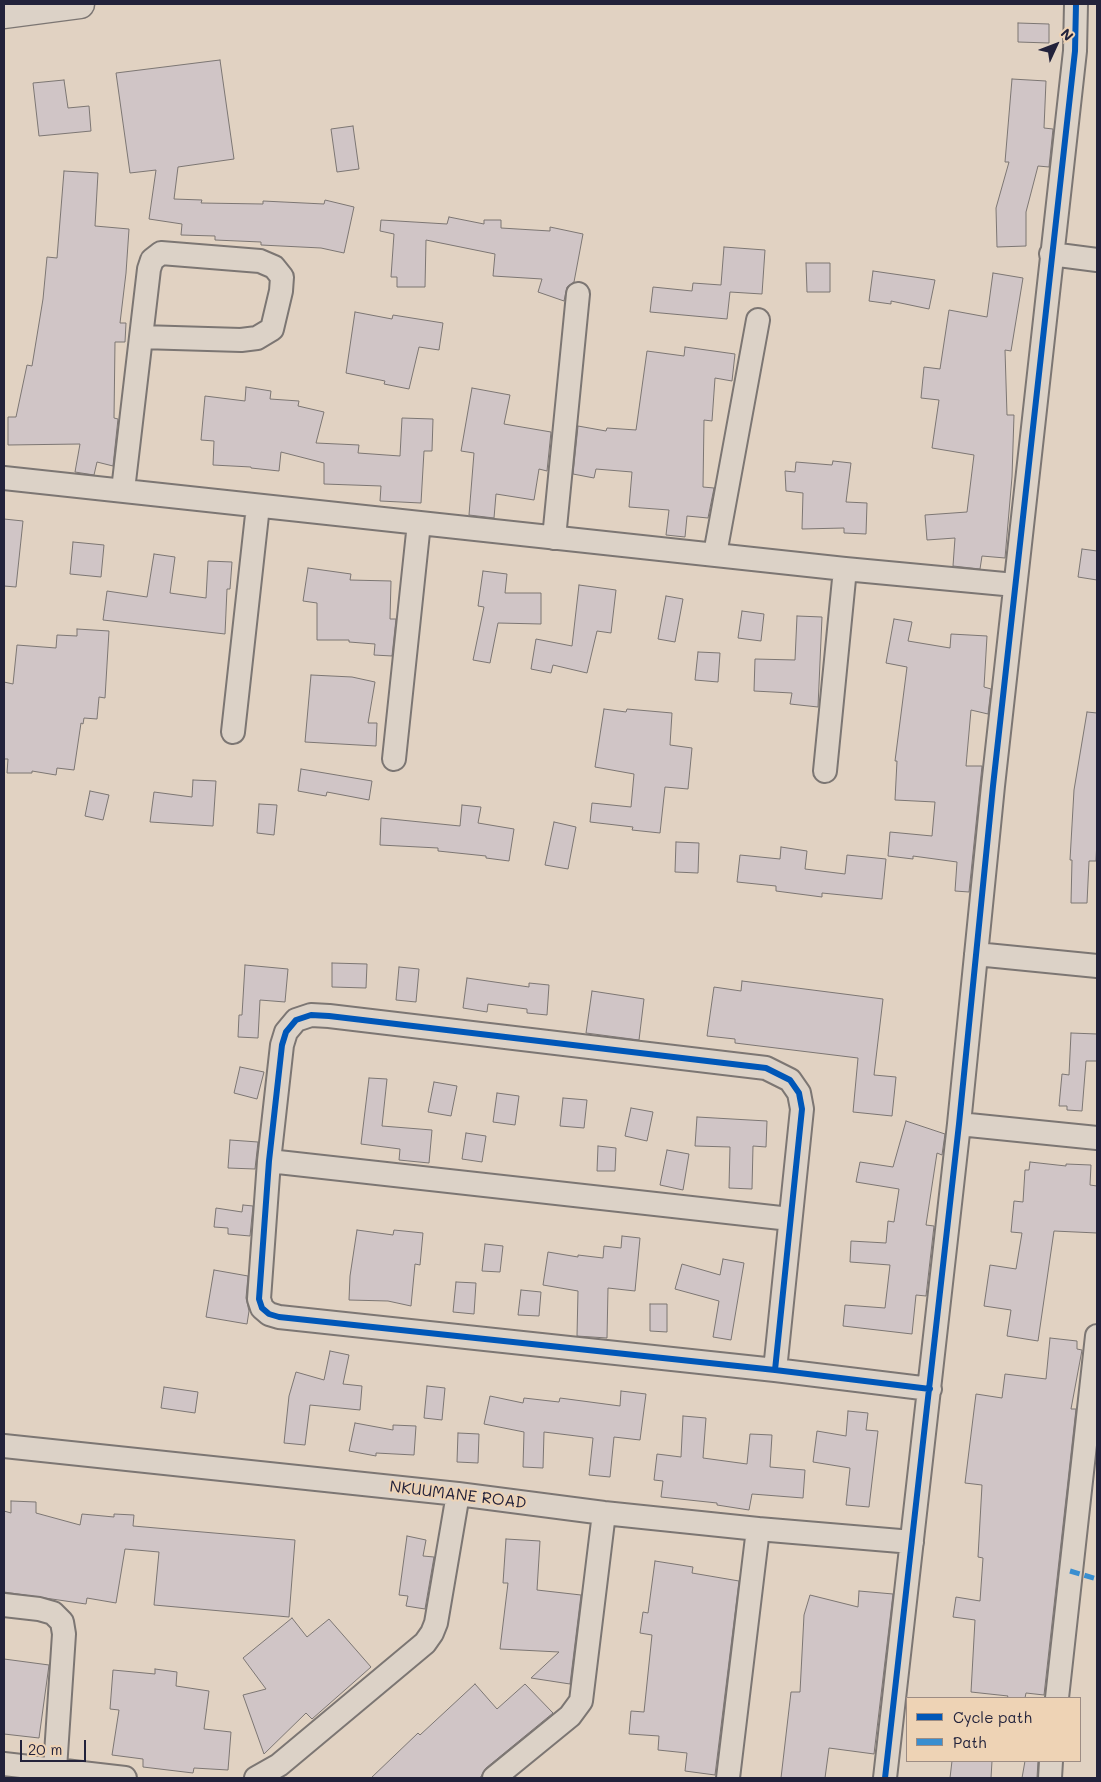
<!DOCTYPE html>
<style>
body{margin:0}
#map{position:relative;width:1101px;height:1782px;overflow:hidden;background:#e1d2c2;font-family:Mali,sans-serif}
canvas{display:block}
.frame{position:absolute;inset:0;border:5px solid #22223b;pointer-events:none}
.legend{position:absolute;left:906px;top:1697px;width:175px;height:65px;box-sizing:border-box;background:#eed3b5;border:1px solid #9c8c84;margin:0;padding:6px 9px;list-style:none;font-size:15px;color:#22223b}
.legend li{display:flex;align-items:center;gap:10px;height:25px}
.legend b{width:25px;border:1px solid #9c8c84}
.north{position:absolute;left:1031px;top:20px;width:50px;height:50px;-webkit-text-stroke:4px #eed3b5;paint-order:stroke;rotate:47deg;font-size:14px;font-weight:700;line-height:20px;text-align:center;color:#22223b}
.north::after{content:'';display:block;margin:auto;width:18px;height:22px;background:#22223b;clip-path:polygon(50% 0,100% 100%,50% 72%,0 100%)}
.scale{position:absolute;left:20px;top:1740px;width:66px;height:22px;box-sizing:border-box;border:2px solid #22223b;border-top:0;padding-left:6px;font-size:15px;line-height:18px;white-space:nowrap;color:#22223b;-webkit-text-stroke:4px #eed3b5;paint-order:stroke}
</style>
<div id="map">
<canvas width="1101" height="1782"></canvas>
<div class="frame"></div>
<ul class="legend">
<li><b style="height:6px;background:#0057b8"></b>Cycle path</li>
<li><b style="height:6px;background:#398ed0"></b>Path</li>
</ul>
<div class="north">N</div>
<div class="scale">20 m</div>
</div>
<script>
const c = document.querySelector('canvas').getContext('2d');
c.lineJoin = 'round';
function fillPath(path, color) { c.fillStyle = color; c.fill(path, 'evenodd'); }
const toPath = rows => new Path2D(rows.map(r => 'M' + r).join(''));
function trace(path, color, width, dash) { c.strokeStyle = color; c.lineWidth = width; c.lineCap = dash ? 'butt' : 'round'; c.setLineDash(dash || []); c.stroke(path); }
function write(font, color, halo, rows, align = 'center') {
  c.font = font + ' Mali,sans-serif'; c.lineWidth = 4; c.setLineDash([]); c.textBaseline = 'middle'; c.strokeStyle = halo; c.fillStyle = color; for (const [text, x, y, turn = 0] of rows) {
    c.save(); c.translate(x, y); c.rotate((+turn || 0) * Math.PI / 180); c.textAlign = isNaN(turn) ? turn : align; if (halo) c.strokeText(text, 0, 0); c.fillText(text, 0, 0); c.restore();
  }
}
const building = toPath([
 [1018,23,1049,24,1049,43,1018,42,1018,23],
 [220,60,234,159,178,167,174,199,202,200,201,203,263,204,263,201,324,204,325,200,354,207,344,253,321,248,261,245,261,242,215,240,215,236,181,235,182,224,149,219,156,170,130,173,116,73,220,60],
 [1012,79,1046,81,1044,128,1053,129,1049,167,1038,166,1026,212,1026,246,997,247,996,208,1009,162,1005,162,1012,79],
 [64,80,68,108,89,106,91,131,39,136,33,83,64,80],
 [353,126,359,169,337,172,331,129,353,126],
 [64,171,98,173,95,226,129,229,126,273,120,323,126,323,125,342,115,342,114,418,118,419,113,466,97,462,94,475,75,472,80,444,8,445,8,417,16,417,27,365,32,366,43,299,47,257,57,258,64,171],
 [449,217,484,224,484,220,501,220,501,228,550,231,550,227,583,234,574,282,567,287,564,301,538,292,542,279,493,276,495,254,426,240,425,287,397,287,397,277,391,277,394,234,380,231,381,220,447,224,449,217],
 [724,247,765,250,762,294,730,292,727,319,650,312,653,287,692,291,693,283,721,285,724,247],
 [806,263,830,263,830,292,807,292,806,263],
 [873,271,935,280,929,309,891,301,891,304,869,301,873,271],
 [993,273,1023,278,1011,351,1005,350,1007,415,1014,415,1012,477,1005,558,982,556,980,569,953,566,955,538,927,540,925,515,967,512,974,455,932,448,939,400,921,398,924,367,940,369,949,310,987,317,993,273],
 [355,312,392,319,393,315,443,323,439,350,419,347,409,389,384,384,385,381,346,373,355,312],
 [685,347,735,354,732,381,715,378,712,421,704,420,703,487,714,488,708,518,687,516,685,537,666,535,669,510,629,507,632,472,596,469,594,478,573,474,578,426,606,431,607,428,636,430,647,351,684,356,685,347],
 [246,387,271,391,270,399,299,401,298,406,324,412,316,443,359,445,358,453,400,456,402,418,433,419,432,451,424,451,421,503,380,501,381,486,324,484,324,463,281,452,279,471,251,468,251,467,213,465,214,441,201,440,205,396,245,401,246,387],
 [472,388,510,395,504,424,551,432,547,471,539,469,534,500,496,494,494,518,469,515,474,453,461,451,472,388],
 [833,461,851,463,846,502,867,503,866,534,844,533,844,528,802,529,803,493,786,491,785,471,795,472,796,462,832,465,833,461],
 [4,519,23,521,16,587,4,586,4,519],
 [73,542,104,545,101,577,70,574,73,542],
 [1082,549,1097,551,1097,580,1078,577,1082,549],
 [154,554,175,557,170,593,206,598,208,561,232,562,230,589,227,589,225,634,103,620,107,591,147,597,154,554],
 [308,568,351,574,350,580,391,581,390,619,396,619,392,656,374,655,375,644,349,642,349,640,317,640,317,603,303,601,308,568],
 [483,571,507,574,505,593,541,593,541,624,498,623,490,663,473,660,484,607,478,606,483,571],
 [579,585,616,590,611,633,597,631,587,673,553,665,551,673,531,669,536,639,572,646,579,585],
 [666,596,683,599,675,642,658,639,666,596],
 [742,611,764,614,761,641,738,638,742,611],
 [797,616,822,617,818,707,790,704,792,693,754,691,755,659,795,660,797,616],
 [894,619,912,622,908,641,950,648,951,634,987,636,984,687,991,689,988,714,971,710,966,766,982,766,969,892,955,891,957,862,913,856,913,859,888,856,890,832,932,836,935,802,895,800,897,761,895,761,907,667,886,663,894,619],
 [77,629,109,631,105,698,99,697,97,719,84,718,83,724,81,723,74,770,57,768,56,775,32,771,32,773,7,773,8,759,4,759,4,682,13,684,17,645,56,648,57,635,77,636,77,629],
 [698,652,720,653,718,682,695,680,698,652],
 [311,675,352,677,375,682,368,723,377,723,376,746,305,742,311,675],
 [604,709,626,712,627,709,672,713,670,745,692,748,688,789,665,787,660,833,632,830,633,827,590,822,592,803,631,807,634,774,595,767,604,709],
 [1087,712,1097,713,1097,839,1096,861,1089,861,1087,903,1071,903,1072,860,1070,860,1074,790,1087,712],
 [301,769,372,781,369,800,327,792,326,796,298,791,301,769],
 [193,780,216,781,213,826,150,822,154,792,192,797,193,780],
 [90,791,109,795,103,820,85,816,90,791],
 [259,804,277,805,274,835,257,833,259,804],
 [462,805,481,807,478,823,514,829,509,861,486,858,486,856,438,851,438,848,380,845,381,818,460,826,462,805],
 [554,822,576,827,568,869,545,865,554,822],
 [676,842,699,843,698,873,675,872,676,842],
 [781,847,807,851,805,869,845,874,847,855,886,859,882,899,822,893,822,897,776,891,776,886,737,882,740,855,780,859,781,847],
 [332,963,367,964,366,988,332,987,332,963],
 [245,965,288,969,285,1002,260,1000,258,1038,238,1037,239,1015,242,1015,245,965],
 [399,967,419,969,416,1002,396,1000,399,967],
 [467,978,529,987,529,983,549,985,547,1015,527,1013,527,1009,488,1004,487,1012,463,1008,467,978],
 [742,981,883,999,874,1075,896,1077,892,1116,853,1112,858,1058,735,1043,735,1039,707,1036,714,987,741,991,742,981],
 [592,991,644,999,639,1040,586,1033,592,991],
 [1071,1033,1097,1034,1097,1061,1086,1061,1082,1111,1067,1110,1067,1106,1059,1106,1062,1074,1069,1075,1071,1033],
 [240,1067,264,1072,257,1099,234,1093,240,1067],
 [369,1078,387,1079,382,1126,432,1130,429,1163,399,1160,400,1149,361,1144,369,1078],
 [434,1082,457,1086,451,1116,428,1112,434,1082],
 [497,1093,519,1096,515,1125,493,1122,497,1093],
 [563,1098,587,1100,584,1128,560,1126,563,1098],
 [631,1108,653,1112,647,1141,625,1136,631,1108],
 [697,1117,767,1121,766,1147,753,1146,752,1189,729,1188,730,1147,695,1146,697,1117],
 [906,1121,945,1134,942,1155,937,1153,926,1225,934,1226,926,1296,916,1295,912,1334,843,1326,845,1305,885,1308,890,1265,850,1262,851,1241,886,1243,888,1221,894,1222,899,1189,856,1182,860,1162,893,1167,906,1121],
 [466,1133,486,1136,482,1162,462,1159,466,1133],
 [230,1140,258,1142,255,1169,228,1168,230,1140],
 [598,1146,616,1148,615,1171,597,1171,598,1146],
 [667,1150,689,1154,683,1190,660,1185,667,1150],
 [1030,1162,1066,1166,1066,1164,1091,1165,1090,1185,1097,1186,1097,1233,1054,1231,1038,1341,1007,1336,1011,1310,984,1306,990,1265,1016,1269,1022,1233,1011,1232,1014,1201,1023,1202,1025,1170,1029,1170,1030,1162],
 [243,1205,253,1206,250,1236,228,1234,228,1228,214,1227,216,1208,242,1212,243,1205],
 [357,1230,393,1235,394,1230,423,1233,420,1265,415,1264,411,1306,388,1301,349,1300,350,1276,357,1230],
 [622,1236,640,1238,635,1291,608,1288,607,1338,577,1336,578,1291,543,1285,548,1252,578,1257,578,1255,603,1258,604,1246,621,1248,622,1236],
 [485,1244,503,1246,500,1272,482,1271,485,1244],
 [723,1259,744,1263,731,1340,713,1337,719,1301,675,1289,682,1264,720,1275,723,1259],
 [214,1270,248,1276,246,1298,249,1311,247,1324,206,1317,214,1270],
 [456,1282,476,1283,474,1314,453,1312,456,1282],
 [521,1290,541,1292,539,1316,518,1315,521,1290],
 [650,1304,667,1304,667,1332,650,1331,650,1304],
 [1050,1338,1077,1341,1077,1349,1082,1350,1071,1409,1076,1409,1044,1695,1026,1693,1025,1698,1007,1698,1008,1696,971,1692,975,1620,953,1617,956,1597,980,1601,983,1558,978,1557,982,1485,965,1483,976,1394,1002,1398,1005,1374,1046,1379,1050,1338],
 [330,1351,349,1355,343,1384,362,1386,360,1410,310,1405,305,1445,284,1443,289,1396,296,1372,324,1380,330,1351],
 [427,1386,445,1388,442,1420,424,1418,427,1386],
 [164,1387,198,1392,195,1413,161,1408,164,1387],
 [621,1391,646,1394,640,1440,614,1437,610,1477,589,1475,593,1438,544,1432,543,1468,523,1467,524,1432,484,1424,490,1396,523,1403,524,1398,559,1402,560,1398,620,1406,621,1391],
 [848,1411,868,1413,866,1430,878,1431,869,1507,846,1505,850,1468,813,1462,817,1431,846,1436,848,1411],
 [683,1416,706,1418,703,1458,747,1464,750,1434,772,1435,770,1467,805,1470,803,1498,752,1494,749,1510,717,1505,717,1503,661,1497,663,1481,654,1480,657,1454,681,1457,683,1416],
 [355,1423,393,1430,393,1425,416,1426,414,1455,376,1453,376,1456,349,1451,355,1423],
 [458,1433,479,1434,478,1463,457,1462,458,1433],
 [11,1501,36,1502,36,1513,80,1525,82,1514,114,1517,114,1514,134,1515,133,1526,295,1540,289,1617,154,1605,159,1552,125,1549,116,1603,87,1598,86,1604,4,1592,4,1511,11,1513,11,1501],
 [407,1536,426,1540,423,1556,434,1557,425,1609,406,1606,408,1596,399,1595,407,1536],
 [506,1539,540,1541,537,1590,581,1595,570,1684,531,1678,559,1652,500,1649,508,1583,503,1583,506,1539],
 [655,1561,693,1567,692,1573,739,1581,715,1775,685,1771,687,1753,658,1750,659,1736,629,1734,631,1711,644,1712,652,1635,640,1633,643,1612,648,1613,655,1561],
 [859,1591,893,1594,874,1754,829,1748,825,1778,781,1778,791,1692,800,1692,804,1615,810,1595,858,1607,859,1591],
 [292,1618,307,1637,329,1619,371,1667,312,1719,306,1713,264,1754,243,1695,266,1689,243,1658,292,1618],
 [4,1659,49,1665,39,1738,4,1734,4,1659],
 [155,1669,177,1672,176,1686,209,1691,204,1729,231,1732,228,1770,194,1768,193,1773,143,1767,143,1759,112,1755,119,1710,110,1709,113,1670,155,1674,155,1669],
 [475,1684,497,1709,525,1684,553,1713,486,1768,480,1778,371,1778,418,1733,420,1735,475,1684],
 [952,1761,992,1761,991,1778,950,1778,952,1761],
 [1025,1761,1038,1761,1037,1778,1022,1778,1025,1761]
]);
const street = toPath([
 [1051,254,1097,260],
 [4,478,845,569,1015,585],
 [123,490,149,269,152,260,161,253,260,261,274,267,282,277,281,291,272,329,257,338,241,340,141,337],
 [554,538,578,294],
 [715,554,758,320],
 [233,732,258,506],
 [394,759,419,523],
 [825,771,845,569],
 [976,954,1097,966],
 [959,1124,1097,1138],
 [269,1161,790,1219],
 [775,1370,802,1109,799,1093,790,1080,766,1068,329,1016,311,1015,296,1020,286,1032,282,1045,269,1161,259,1299,262,1308,269,1314,279,1317,775,1370,930,1389],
 [4,1446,458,1494,604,1513,758,1529,912,1542],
 [4,1605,39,1609,53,1613,62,1622,64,1634,55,1769],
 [1057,1698,1097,1336],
 [4,1764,125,1778],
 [256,1778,279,1765,425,1643,432,1633,436,1623,458,1494],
 [494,1778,570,1716,581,1701,604,1513],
 [728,1778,758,1529],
 [885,1778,959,1124,993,786,1075,51,1076,4],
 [1050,1778,1051,1761]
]);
const secondary = toPath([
 [4,14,80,4]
]);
const quiet = toPath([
 [1070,1571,1097,1579]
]);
const cycleway = toPath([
 [775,1370,802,1109,799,1093,790,1080,766,1068,329,1016,311,1015,296,1020,286,1032,282,1045,269,1161,259,1299,262,1308,269,1314,279,1317,775,1370,930,1389],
 [885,1778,959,1124,993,786,1075,51,1076,4]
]);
const streetNames = [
 ["NKUUMANE ROAD",458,1495,7]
];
fillPath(building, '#d0c5c6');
trace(building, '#7c7673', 1);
trace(street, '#7c7673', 26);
trace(secondary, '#7c7673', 31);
trace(street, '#dcd2c7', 22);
trace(secondary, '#dcd2c7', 28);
trace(quiet, '#398ed0', 5, [10, 5]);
trace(cycleway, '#0057b8', 6);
write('16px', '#22223b', '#eed3b5', streetNames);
</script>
